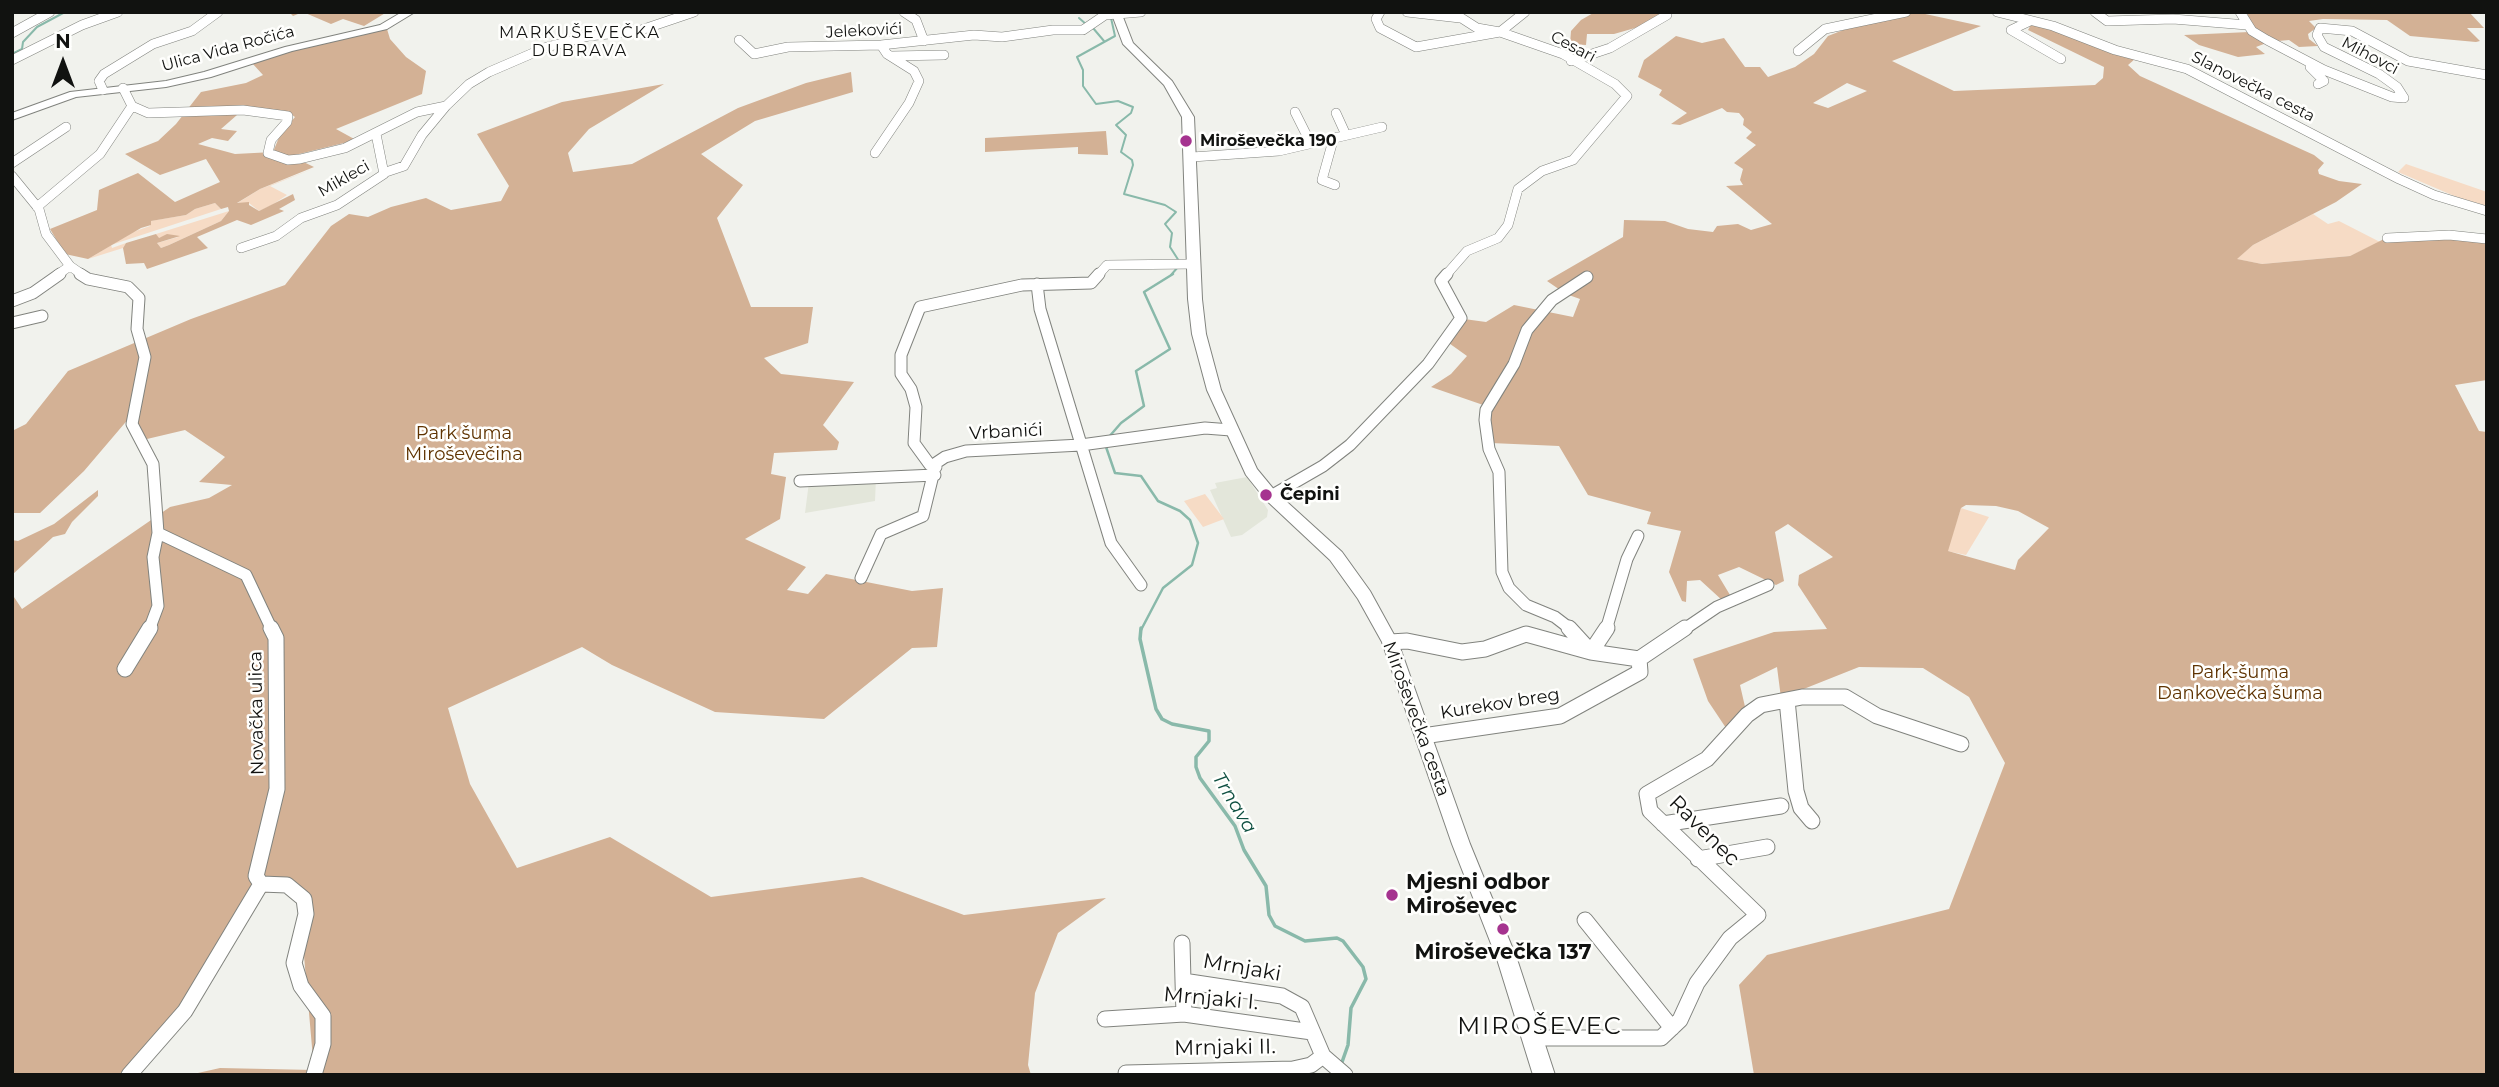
<!DOCTYPE html>
<meta charset="utf-8">
<style>
body{margin:0}
#map{position:relative;width:2499px;height:1087px;overflow:hidden;background:#f1f2ed;font-family:Montserrat,sans-serif}
canvas{display:block}
.frame{position:absolute;inset:0;border:14px solid #111210;pointer-events:none}
.north{position:absolute;left:28px;top:28px;width:70px;height:70px;-webkit-text-stroke:5px #fffffd;paint-order:stroke;rotate:0deg;font-size:19px;font-weight:700;line-height:28px;text-align:center;color:#111210}
.north::after{content:'';display:block;margin:auto;width:24px;height:32px;background:#111210;clip-path:polygon(50% 0,100% 100%,50% 72%,0 100%)}
</style>
<div id="map">
<canvas width="2499" height="1087"></canvas>
<div class="frame"></div>
<div class="north">N</div>
</div>
<script>
const c = document.querySelector('canvas').getContext('2d');
c.lineJoin = 'round';
function fillPath(path, color) { c.fillStyle = color; c.fill(path, 'evenodd'); }
const toPath = rows => new Path2D(rows.map(r => 'M' + r).join(''));
function trace(path, color, width, dash) { c.strokeStyle = color; c.lineWidth = width; c.lineCap = dash ? 'butt' : 'round'; c.setLineDash(dash || []); c.stroke(path); }
function write(font, color, halo, rows, align = 'center') {
  c.font = font + ' Montserrat,sans-serif'; c.lineWidth = 5; c.setLineDash([]); c.textBaseline = 'middle'; c.strokeStyle = halo; c.fillStyle = color; for (const [text, x, y, turn = 0] of rows) {
    c.save(); c.translate(x, y); c.rotate((+turn || 0) * Math.PI / 180); c.textAlign = isNaN(turn) ? turn : align; if (halo) c.strokeText(text, 0, 0); c.fillText(text, 0, 0); c.restore();
  }
}
const built = toPath([
 [1247,477,1268,510,1267,517,1242,535,1231,537,1210,490,1217,488,1215,483],
 [876,478,875,501,805,513,809,482]
]);
const green = toPath([
 [2406,164,2487,192,2487,206,2459,198,2398,172],
 [315,168,270,186,287,195,272,205,259,211,249,203,236,204,260,189],
 [215,203,221,209,111,245,112,248,126,243,123,248,88,259,133,232,150,226,150,221,186,215,195,209],
 [229,211,221,221,169,245,161,248,157,243,178,237,158,238,156,234],
 [2313,214,2328,224,2339,221,2380,242,2350,256,2262,264,2236,259,2253,245],
 [1205,494,1224,519,1203,527,1184,501],
 [1961,508,1989,517,1966,555,1947,551]
]);
const forest = toPath([
 [289,12,387,12,364,26,343,19,331,24,303,12,293,16],
 [1595,12,1663,12,1649,24,1614,34,1587,34,1586,45,1570,44,1571,31,1581,20],
 [1889,12,1916,12,1981,26,1892,61,1954,91,2095,85,2103,78,2104,67,2028,30,2032,23,2135,59,2128,65,2140,76,2314,155,2324,163,2318,170,2319,174,2339,181,2362,184,2336,202,2253,245,2237,259,2262,264,2350,256,2390,236,2487,239,2487,380,2455,385,2479,431,2487,432,2487,1075,1754,1075,1739,985,1767,955,1949,909,2005,763,1969,697,1923,668,1859,667,1781,698,1777,667,1740,685,1746,711,1728,731,1708,701,1693,659,1774,632,1827,629,1798,585,1799,575,1833,557,1788,524,1775,532,1784,581,1776,585,1739,567,1718,575,1730,595,1723,601,1700,580,1687,581,1686,602,1682,601,1669,572,1681,531,1647,524,1651,512,1588,495,1559,446,1491,443,1489,407,1431,387,1451,374,1467,356,1446,341,1464,319,1486,322,1514,305,1573,317,1580,299,1566,294,1547,281,1623,237,1624,220,1665,221,1688,229,1713,232,1717,226,1738,224,1751,230,1772,224,1726,186,1743,185,1740,180,1743,169,1734,163,1756,145,1746,138,1752,132,1743,125,1744,119,1739,113,1727,112,1722,108,1680,125,1671,124,1687,113,1659,95,1662,90,1638,77,1644,60,1676,36,1702,43,1724,38,1745,67,1760,67,1768,77,1795,67,1814,54,1828,36],
 [1847,83,1867,91,1828,108,1813,103],
 [1966,505,1996,506,2018,511,2049,528,2018,560,2015,570,1948,551,1961,508],
 [2247,12,2469,12,2484,28,2467,28,2480,41,2476,42,2410,36,2387,20,2323,19,2309,21,2316,28,2308,34,2309,39,2318,46,2299,47,2289,40,2278,41,2251,27],
 [387,29,390,39,406,57,426,71,422,94,336,129,356,140,291,156,314,167,260,189,237,203,249,202,249,205,259,211,293,194,295,200,279,209,284,211,251,225,237,220,197,237,208,248,147,269,144,263,126,264,123,248,126,243,156,234,159,238,167,234,180,236,157,243,161,248,169,245,221,221,229,211,228,207,221,209,215,203,195,209,186,215,151,221,151,225,141,228,88,259,65,254,50,229,97,210,99,190,138,173,175,202,220,182,206,159,160,175,125,154,158,141,176,124,201,92,246,83,263,75,252,63,296,49],
 [245,108,286,111,295,117,280,135,273,152,235,154,198,144,212,138,228,141,237,131,221,129],
 [2249,32,2269,42,2256,47,2265,54,2238,57,2199,45,2184,35],
 [851,72,853,92,755,121,701,154,743,185,717,218,751,307,813,307,808,343,764,358,781,374,854,382,823,425,839,442,837,450,774,453,771,474,786,477,780,519,745,539,806,567,787,590,808,594,826,574,912,591,943,588,937,647,912,648,824,719,715,712,612,665,582,647,448,708,470,784,517,868,610,837,711,897,862,877,964,915,1106,898,1058,933,1035,993,1028,1065,1031,1075,189,1075,220,1068,314,1070,298,887,253,895,172,1016,119,1075,12,1075,12,594,22,609,170,507,209,498,232,485,199,482,225,457,185,430,147,439,130,417,84,471,40,513,12,513,12,431,26,424,68,371,191,319,285,285,331,226,349,214,368,217,391,207,426,198,451,210,501,201,509,186,477,134,562,102,664,84,589,129,568,153,573,172,632,164,738,108,806,83],
 [1106,131,1108,155,1078,154,1078,147,985,152,985,138],
 [98,490,98,496,72,522,65,534,53,537,12,575,12,540,18,541,54,524]
]);
const streamFar2 = toPath([
 [1079,18,1087,25],
 [1111,18,1115,36,1077,57,1083,70,1083,86,1096,104,1118,101,1133,107,1131,113,1116,125,1126,135,1121,152,1132,160,1133,165,1124,194,1165,205,1176,212,1165,224,1172,233,1170,247,1179,261],
 [1093,28,1104,41],
 [12,54,22,49,23,42,37,27,65,12],
 [1171,275,1178,267]
]);
const streamFar1 = toPath([
 [1108,438,1121,423,1144,406,1136,371,1170,349,1144,292,1173,274],
 [1105,444,1115,473,1141,476,1158,501,1180,511,1190,520,1198,543,1192,565,1163,588,1141,630]
]);
const stream = toPath([
 [1141,628,1140,639,1156,709,1162,719,1172,724,1209,731,1209,741,1196,757,1196,767,1200,778,1235,826,1244,850,1266,886,1269,915,1275,926,1305,941,1337,938,1343,941,1363,967,1366,979,1351,1008,1348,1045,1341,1065]
]);
const minorFar2 = toPath([
 [904,12,916,20,924,41],
 [1380,12,1376,19,1380,28,1416,47,1500,32,1525,12],
 [1407,12,1460,18],
 [1997,12,2053,26,2115,50,2187,69,2399,179,2434,195,2487,211],
 [2095,12,2107,21,2173,19,2247,25],
 [2240,12,2252,31,2267,40,2324,70,2392,97,2404,98,2397,87,2379,74,2324,47,2317,35,2320,28,2352,31,2408,61,2487,75],
 [2030,21,2011,30,2061,59],
 [12,33,50,12],
 [739,40,754,54,788,47,881,45,974,35,1002,37,1053,30,1083,30,1105,15,1141,12],
 [1798,51,1825,29,1906,12],
 [892,56,944,55],
 [12,60,82,25,118,12],
 [1571,61,1610,48,1667,15],
 [2310,67,2324,81,2318,84],
 [123,88,132,106,148,113,243,110,288,116,287,122,271,140,268,153,288,160,300,159,345,148,417,112,446,106,469,84,489,72,547,47,589,36,638,31,694,12],
 [103,90,99,81,104,74,153,44,192,31,218,12],
 [1295,112,1308,138,1297,144],
 [1336,113,1346,135],
 [1334,137,1322,180,1335,185],
 [875,153,909,103,919,81,914,71,887,54,881,45],
 [1192,157,1279,151,1382,127],
 [12,163,66,127],
 [386,172,404,166,422,135,446,106],
 [12,176,39,209,46,234,70,266,83,275],
 [37,207,100,154,132,106],
 [2387,238,2449,235,2487,239],
 [241,248,276,236,301,218,337,205,384,174,376,134],
 [57,275,70,266],
 [1098,275,1107,265,1194,264],
 [1446,275,1467,251,1498,238,1508,225,1518,189,1542,171,1573,160,1627,96,1615,84,1563,54,1500,32,1477,28,1452,12]
]);
const minorFar1 = toPath([
 [80,274,88,279,128,287,139,298,137,329,145,357,132,424,153,464,158,533,153,557,158,606,149,630],
 [1037,284,1040,309,1111,543,1141,585],
 [12,301,33,293,60,274],
 [12,323,42,316],
 [936,467,930,465,914,443,916,407,911,389,901,374,901,355,920,307,1022,285,1091,283,1099,274],
 [800,481,935,475],
 [1271,496,1323,466,1350,445,1428,364,1461,318,1441,281,1447,274],
 [158,533,246,575,272,630],
 [861,578,881,534,923,516,936,463,945,457,966,451,1081,445,1205,428,1231,430],
 [1572,630,1555,617,1526,605,1509,588,1502,572,1499,472,1489,449,1485,420,1486,410,1514,364,1527,330,1552,300,1587,277],
 [1606,630,1627,559,1638,536],
 [1683,630,1717,607,1768,585]
]);
const minor = toPath([
 [271,628,276,638,277,789,256,876,261,884,287,885,304,899,306,914,294,963,301,986,323,1016,323,1044,314,1075],
 [1569,628,1591,652],
 [1390,642,1407,641,1462,652,1485,649,1526,634,1591,652,1639,659],
 [1591,652,1607,628],
 [1639,659,1685,628],
 [125,669,150,628],
 [1787,700,1796,791,1801,808,1812,821],
 [1423,736,1560,716,1640,672,1639,659],
 [1663,824,1781,806],
 [1698,859,1767,847],
 [1585,920,1672,1028],
 [1182,943,1183,981,1282,996,1302,1007,1323,1056,1345,1075],
 [1183,981,1184,1014],
 [1105,1019,1184,1014,1312,1032],
 [1533,1038,1661,1038,1680,1020,1697,983,1730,938,1758,915,1650,811,1647,794,1707,759,1747,715,1761,705,1802,697,1845,697,1877,716,1961,744],
 [1126,1073,1293,1069,1311,1065,1323,1056],
 [129,1075,185,1011,261,884]
]);
const major = toPath([
 [402,12,415,12,387,29,292,51,211,77,166,87,76,97,12,120,12,113,70,92,166,81,204,72,285,47,380,25,402,12],
 [1111,12,1121,12,1133,43,1172,81,1194,117,1202,299,1206,334,1221,390,1257,469,1276,492,1342,552,1370,591,1398,642,1470,844,1517,959,1555,1075,1533,1075,1497,959,1452,844,1382,642,1358,599,1330,560,1266,500,1246,475,1207,390,1192,334,1188,299,1182,117,1164,85,1123,44,1111,12]
]);
const markers = [
 [1186,141,7,"#a5338f"],
 [1266,495,7,"#a5338f"],
 [1392,895,7,"#a5338f"],
 [1503,929,7,"#a5338f"]
];
const farStreetnames = [
 ["Jelekovići",864,31,-3],
 ["Cesari",1573,47,28],
 ["Ulica Vida Ročića",228,49,-15],
 ["Mihovci",2370,56,28],
 ["Slanovečka cesta",2253,87,27],
 ["Mikleci",344,179,-30]
];
const farNeighbourhoodnames = [
 ["MARKUŠEVEČKA",580,33],
 ["DUBRAVA",580,51]
];
const farPoinames = [
 ["Miroševečka 190",1200,141]
];
const streetNames = [
 ["Vrbanići",1006,432,-3],
 ["Kurekov breg",1500,704,-9],
 ["Novačka ulica",257,713,-91],
 ["Miroševečka cesta",1416,719,70]
];
const parkNames = [
 ["Park šuma",464,434],
 ["Miroševečina",464,455],
 ["Park-šuma",2240,673],
 ["Dankovečka šuma",2240,694]
];
const poiNames = [
 ["Čepini",1280,495]
];
const waterNames = [
 ["Trnava",1234,803,59]
];
const nearStreetnames = [
 ["Ravenec",1704,831,45],
 ["Mrnjaki",1242,968,10],
 ["Mrnjaki I.",1211,999,5],
 ["Mrnjaki II.",1225,1048,-1]
];
const nearPoinames = [
 ["Mjesni odbor",1406,883],
 ["Miroševec",1406,907],
 ["Miroševečka 137",1503,953,"center"]
];
const nearQuarternames = [
 ["MIROŠEVEC",1540,1027]
];
fillPath(built, '#e3e6da');
fillPath(green, '#f6dbc5');
fillPath(forest, '#d3b195');
trace(streamFar2, '#89b9aa', 2);
trace(streamFar1, '#89b9aa', 2.5);
trace(stream, '#89b9aa', 3.5);
trace(minorFar2, '#81837e', 10);
trace(minorFar1, '#81837e', 13);
trace(minor, '#81837e', 17);
trace(major, '#81837e', 2);
trace(minorFar2, '#fff', 9);
trace(minorFar1, '#fff', 11);
trace(minor, '#fff', 15);
fillPath(major, '#fff');
for (const [x, y, r, color] of markers) { const dot = new Path2D(); dot.arc(x, y, r, 0, 2 * Math.PI); c.fillStyle = color; c.fill(dot); trace(dot, '#fffffd', 2.5); }
write('16px', '#111210', '#fffffd', farStreetnames);
c.letterSpacing = '2px';
write('16px', '#111210', '#fffffd', farNeighbourhoodnames);
c.letterSpacing = '0px';
write('bold 16px', '#111210', '#fffffd', farPoinames, 'left');
write('18px', '#111210', '#fffffd', streetNames);
write('18px', '#5f3301', '#fffffd', parkNames);
write('bold 18px', '#111210', '#fffffd', poiNames, 'left');
write('italic 19px', '#0f5041', '#fffffd', waterNames);
write('21px', '#111210', '#fffffd', nearStreetnames);
write('bold 21px', '#111210', '#fffffd', nearPoinames, 'left');
c.letterSpacing = '2px';
write('24px', '#111210', '#fffffd', nearQuarternames);
c.letterSpacing = '0px';
</script>
